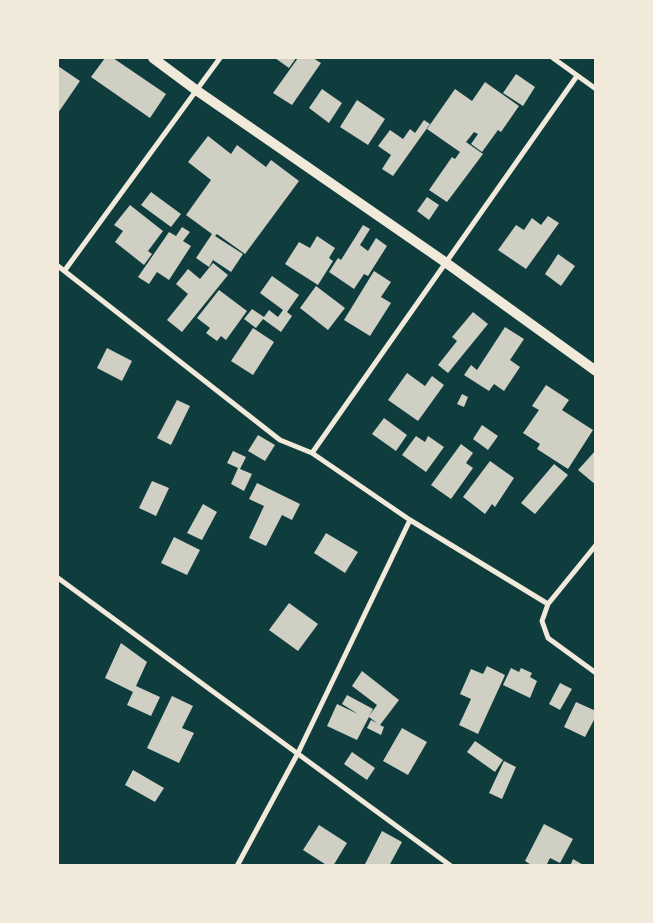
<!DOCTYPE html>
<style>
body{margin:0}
#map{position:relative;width:653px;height:923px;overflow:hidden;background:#0f3d3e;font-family:"Fira Sans Condensed",sans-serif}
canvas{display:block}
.frame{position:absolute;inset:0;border:59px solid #f1e9da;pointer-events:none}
</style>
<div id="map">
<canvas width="653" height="923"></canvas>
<div class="frame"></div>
</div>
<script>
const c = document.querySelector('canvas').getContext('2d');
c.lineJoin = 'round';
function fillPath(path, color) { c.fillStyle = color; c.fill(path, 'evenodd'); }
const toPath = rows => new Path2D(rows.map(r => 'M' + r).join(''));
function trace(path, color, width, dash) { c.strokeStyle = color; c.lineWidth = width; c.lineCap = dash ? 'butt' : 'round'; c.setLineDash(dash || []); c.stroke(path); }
const building = toPath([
 [105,58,113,58,166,94,150,118,91,77],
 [275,58,296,58,289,68],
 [298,58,313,58,321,63,292,105,273,93],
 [58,66,80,81,58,113],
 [516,74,535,87,523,106,503,93],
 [485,82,519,106,501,132,498,130,482,152,471,144,478,134,474,132,466,142,483,154,447,202,429,190,452,157,455,159,460,152,427,129,455,89,472,101],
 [322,89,342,103,329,123,309,108],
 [357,100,385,119,368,145,340,127],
 [424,120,430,124,393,176,382,169,391,155,378,146,390,130,403,139,410,129,415,133],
 [208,136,231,154,237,145,266,167,271,160,299,181,245,254,217,234,215,236,243,254,231,272,213,260,209,267,196,258,212,234,186,215,211,180,188,162],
 [151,192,181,214,171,227,141,205],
 [427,197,439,205,429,220,417,211],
 [130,205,163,231,148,251,152,254,144,265,115,242,123,231,114,225],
 [548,216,559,223,526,269,498,250,516,225,524,230,532,218,541,225],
 [363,225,370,229,360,245,368,251,376,238,387,246,368,276,364,274,354,289,329,272,338,258,341,260],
 [182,227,190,232,183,241,191,246,169,280,157,272,149,284,138,277,169,232,176,236],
 [317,236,335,248,329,258,333,261,318,285,285,264,299,242,310,248],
 [558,254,575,266,561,286,545,274],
 [213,263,228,275,182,332,167,320,188,294,176,284,188,269,200,279],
 [374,271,391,282,381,297,391,303,370,336,344,320],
 [272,276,299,295,287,312,292,316,281,332,263,319,256,328,244,319,252,309,264,317,269,310,278,317,283,310,260,293],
 [316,286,345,308,328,330,300,308],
 [219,290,247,311,226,340,221,336,217,341,206,333,210,328,197,318],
 [473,312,488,324,448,373,438,365,457,341,452,337],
 [505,327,524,339,510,360,520,367,504,391,494,384,489,391,464,375,471,365,477,370],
 [253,328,274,342,253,375,231,361],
 [107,348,132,361,122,381,97,368],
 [407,373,425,386,432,376,444,385,418,421,388,400],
 [546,385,569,400,562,410,593,430,568,469,537,449,540,444,523,433,539,410,532,406],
 [462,394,468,397,464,407,457,404],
 [177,400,190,406,171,445,157,438],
 [384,418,407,435,396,451,372,434],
 [482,425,498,436,488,450,473,439],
 [258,435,275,445,265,461,248,451],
 [416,436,425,442,428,436,444,447,426,472,402,455],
 [461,444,473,453,466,463,473,468,451,499,431,485],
 [596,450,596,485,578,470],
 [233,451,246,457,240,469,252,474,244,491,231,484,238,468,227,463],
 [490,461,514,478,495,507,492,504,485,514,463,497],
 [554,464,568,475,535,514,521,503],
 [152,481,169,488,156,516,139,508],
 [257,483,300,504,292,520,282,515,266,546,249,538,264,506,249,499],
 [203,504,217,512,202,540,187,533],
 [326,533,358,552,345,573,314,553],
 [174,537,200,550,187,575,161,563],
 [289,603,318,624,298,651,269,630],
 [121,643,147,662,136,686,160,697,151,716,127,705,133,692,105,678],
 [487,666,505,675,478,734,459,725,471,699,460,694,471,669,483,674],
 [511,668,519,672,521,668,532,673,530,677,537,681,530,698,503,685],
 [362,671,399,700,380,725,384,727,381,735,367,728,371,720,377,723,369,717,357,740,327,726,337,704,358,714,342,704,347,695,373,709,369,716,377,705,352,686],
 [560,683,572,689,560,710,549,704],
 [172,696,193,706,182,728,194,733,179,763,147,748],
 [576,702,596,711,596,716,585,737,564,727],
 [402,728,427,742,408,775,383,761],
 [475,741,503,760,495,772,467,752],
 [352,752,375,768,367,780,344,764],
 [504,761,516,767,502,799,489,793],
 [133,770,164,788,155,802,125,785],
 [544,824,573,839,560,863,550,858,546,866,533,866,525,861],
 [319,825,347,843,333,866,328,866,303,850],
 [382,831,402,842,389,866,364,866],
 [573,859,585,866,570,866]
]);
const minor = toPath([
 [553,58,596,89],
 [58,266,280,440,312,453,410,520,548,604],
 [65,270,220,58],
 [312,453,577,76],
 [596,545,548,604,542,621,548,638,596,673],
 [58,578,451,866],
 [237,866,298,753,410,520]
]);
const secondary = toPath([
 [153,58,196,90,445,262,596,371]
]);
fillPath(building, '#cfcfc3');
trace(minor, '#f1e9da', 5);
trace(secondary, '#f1e9da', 10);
</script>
